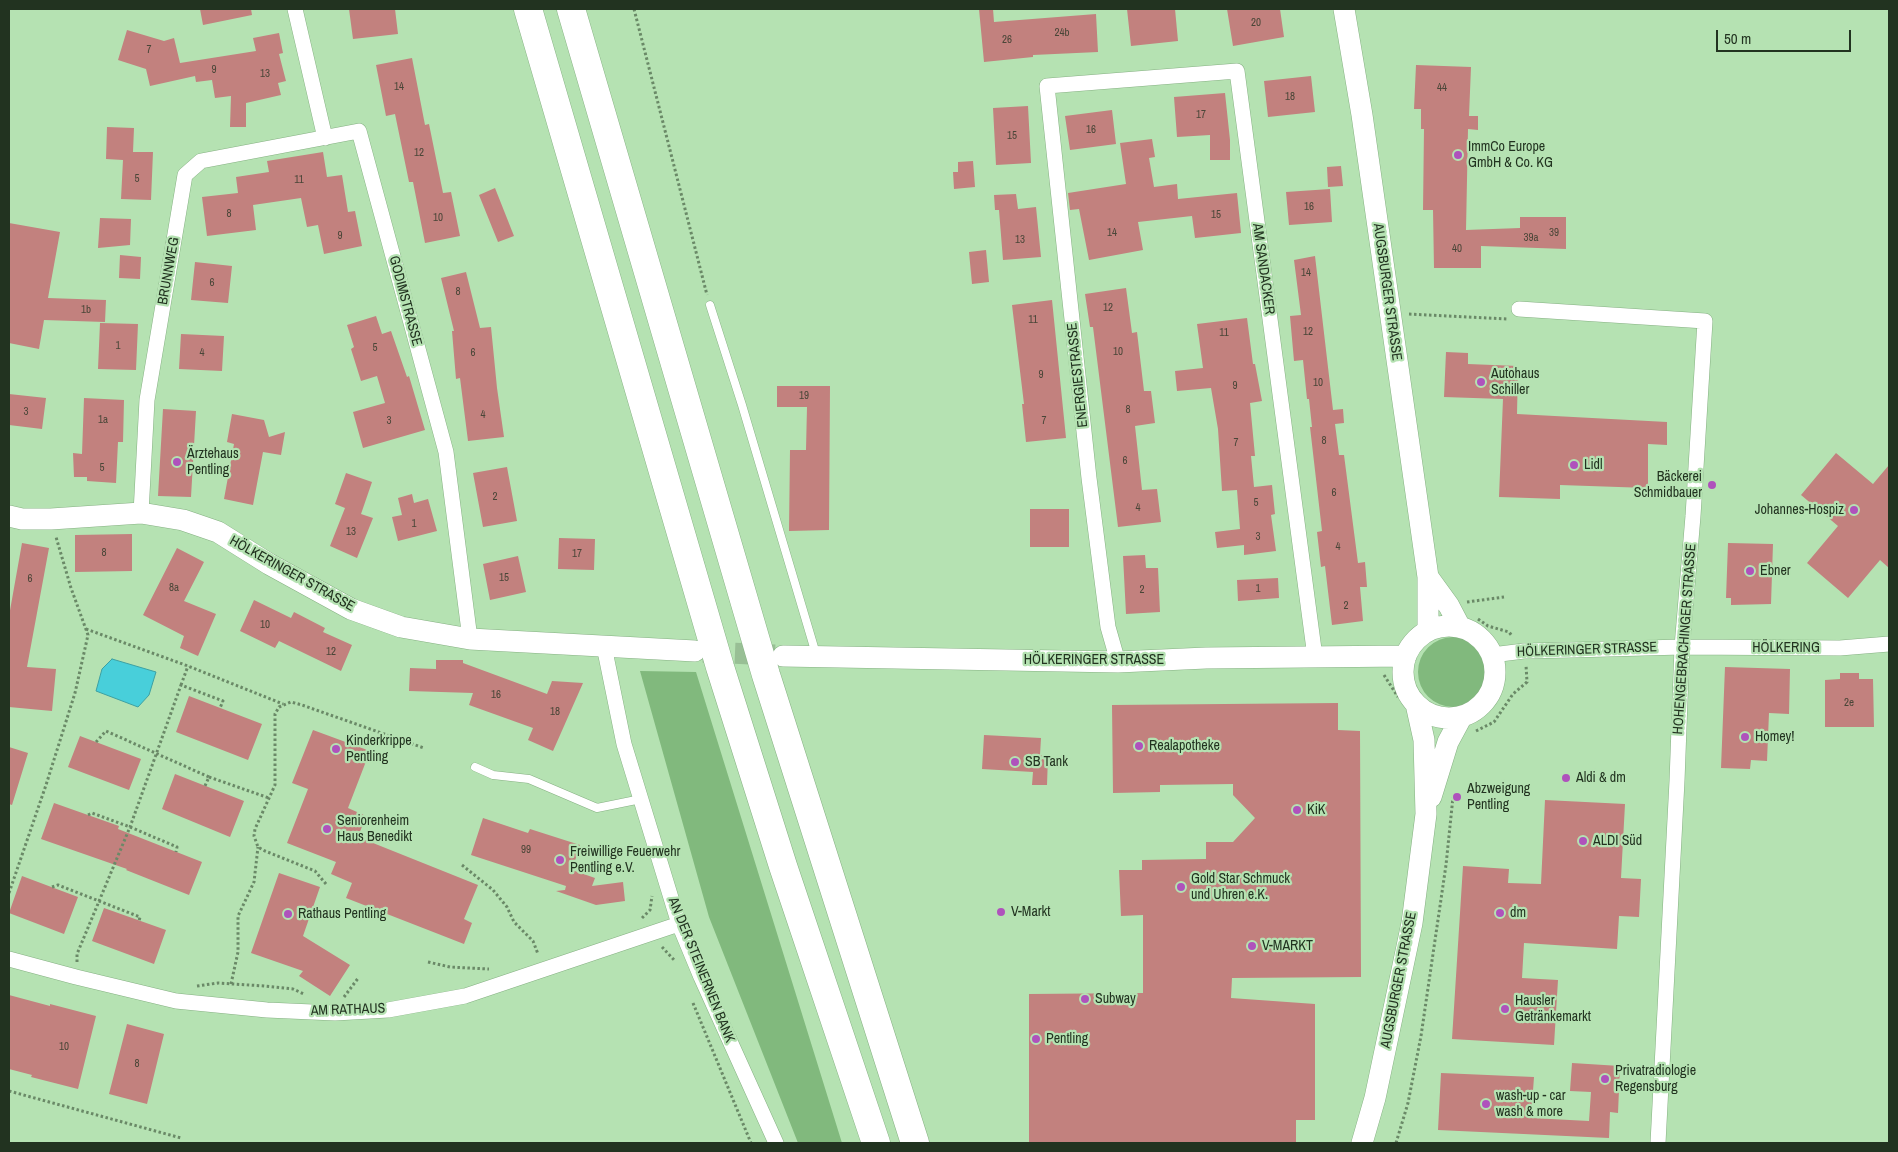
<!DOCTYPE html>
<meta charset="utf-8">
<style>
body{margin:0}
#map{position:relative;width:1898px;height:1152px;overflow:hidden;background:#b5e2b2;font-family:"Archivo Narrow",sans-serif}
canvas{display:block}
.frame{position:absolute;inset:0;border:10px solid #223320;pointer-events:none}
.scale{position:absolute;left:1716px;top:30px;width:135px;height:22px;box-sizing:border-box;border:2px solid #223320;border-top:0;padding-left:6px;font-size:15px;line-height:18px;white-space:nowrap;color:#223320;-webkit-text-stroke:4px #b5e2b2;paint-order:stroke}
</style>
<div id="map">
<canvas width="1898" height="1152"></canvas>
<div class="frame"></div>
<div class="scale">50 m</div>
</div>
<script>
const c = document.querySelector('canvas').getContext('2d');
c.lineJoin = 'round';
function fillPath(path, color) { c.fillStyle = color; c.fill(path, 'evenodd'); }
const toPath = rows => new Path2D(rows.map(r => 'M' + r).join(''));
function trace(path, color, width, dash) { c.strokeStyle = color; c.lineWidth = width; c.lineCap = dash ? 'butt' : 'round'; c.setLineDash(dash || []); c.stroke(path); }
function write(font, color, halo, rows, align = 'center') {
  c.font = font + ' "Archivo Narrow",sans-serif'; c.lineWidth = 4.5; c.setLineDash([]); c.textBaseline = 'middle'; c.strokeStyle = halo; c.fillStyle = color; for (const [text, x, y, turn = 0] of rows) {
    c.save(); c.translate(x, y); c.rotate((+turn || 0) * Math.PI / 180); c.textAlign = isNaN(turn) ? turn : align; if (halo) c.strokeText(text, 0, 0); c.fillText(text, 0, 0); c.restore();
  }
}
const green = toPath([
 '1418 672a35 35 0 1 1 70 0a35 35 0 1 1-70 0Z',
 [640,671,696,672,842,1143,798,1143,709,917]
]);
const water = toPath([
 [112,659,156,672,149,695,138,707,96,691,102,669,112,659]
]);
const building = toPath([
 [200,9,251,9,252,15,203,25],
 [349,9,395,9,398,34,353,39],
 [979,9,993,9,994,22,1096,14,1098,52,1033,55,1033,57,984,62],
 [1127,9,1175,9,1178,41,1131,46],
 [1227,9,1280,9,1284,37,1233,46],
 [127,30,164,41,174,38,180,63,256,51,253,38,279,33,283,53,279,54,286,81,278,83,281,95,246,103,246,127,230,127,231,96,215,98,212,80,196,82,195,76,150,86,146,69,118,60],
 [412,58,425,125,429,124,443,193,451,192,460,236,425,243,413,182,409,182,395,114,386,116,376,65],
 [1416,65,1471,67,1469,116,1478,116,1478,130,1468,129,1466,230,1520,228,1520,217,1566,217,1566,249,1481,246,1481,268,1434,268,1433,210,1423,210,1424,129,1421,129,1421,109,1414,109],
 [1311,76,1315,112,1268,117,1264,81],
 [1225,93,1230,140,1230,160,1210,160,1210,135,1177,137,1174,97],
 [1028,106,1031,163,996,165,993,108],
 [1112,110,1116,144,1070,150,1065,116],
 [107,127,134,128,133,152,153,152,151,200,121,199,123,160,106,159],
 [1152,139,1155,157,1149,158,1154,187,1177,184,1178,199,1237,193,1241,233,1195,238,1192,216,1138,222,1143,250,1089,260,1079,209,1070,210,1068,193,1126,184,1120,143],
 [323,152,327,177,342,175,348,212,355,211,362,246,324,254,318,225,307,227,301,198,253,205,256,230,207,236,202,197,238,193,236,177,269,172,267,161],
 [973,161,975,187,954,189,953,172,958,172,958,162],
 [1341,166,1343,186,1328,187,1327,167],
 [495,188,514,236,498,242,479,195],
 [1330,189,1332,222,1289,225,1286,192],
 [1016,194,1018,209,1036,207,1041,257,1003,260,999,210,995,210,994,195],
 [100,218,131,219,130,245,98,248],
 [9,223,60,232,48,298,106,300,105,322,44,320,39,349,9,343],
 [986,250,989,282,972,284,969,252],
 [120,255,141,257,140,279,119,278],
 [1315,256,1333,410,1343,409,1344,423,1335,424,1339,455,1344,455,1358,563,1365,562,1367,587,1360,587,1363,621,1332,625,1325,566,1321,567,1317,532,1322,531,1310,427,1312,427,1309,399,1307,399,1303,360,1294,361,1290,316,1301,315,1294,260],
 [195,262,232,266,228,303,191,300],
 [466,272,480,328,491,327,497,388,504,437,468,441,460,378,456,379,452,331,454,331,441,278],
 [1126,288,1132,333,1137,332,1144,391,1151,391,1155,423,1135,426,1142,490,1157,489,1161,522,1118,527,1093,327,1090,327,1085,294],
 [1052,300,1066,438,1026,442,1022,404,1024,404,1012,305],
 [376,316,382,334,391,331,407,377,409,376,425,430,363,448,353,412,385,403,377,376,361,381,351,349,354,347,347,325],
 [1247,318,1253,364,1255,364,1262,401,1250,403,1255,456,1251,456,1254,487,1272,485,1275,514,1271,515,1276,551,1244,555,1244,545,1217,548,1215,532,1240,529,1237,490,1222,491,1218,429,1211,388,1177,391,1175,371,1203,368,1197,324],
 [100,323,138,324,136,370,98,369],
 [181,334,224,336,222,371,179,369],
 [1446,352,1468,353,1468,364,1518,366,1517,414,1667,422,1667,445,1648,444,1648,488,1560,485,1560,499,1499,497,1503,399,1444,397],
 [777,386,830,386,829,530,789,531,790,450,806,450,807,407,777,407],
 [9,394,46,398,42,429,9,425],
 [84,398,124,400,123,442,118,442,116,483,87,481,87,477,74,477,73,453,82,454],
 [163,409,196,411,191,497,158,496],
 [232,414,264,420,269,437,285,432,281,455,263,452,253,505,224,499,234,444,227,442],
 [1836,453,1873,484,1889,465,1889,568,1880,560,1848,598,1807,563,1838,526,1801,495],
 [507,467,517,521,483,527,473,473],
 [346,473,372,482,361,514,373,518,357,558,330,546,345,508,335,504],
 [412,494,414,503,428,499,437,531,398,541,392,517,402,515,398,498],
 [1030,509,1069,509,1069,547,1030,547],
 [132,534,132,571,75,572,75,535],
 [559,538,595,539,594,570,558,569],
 [22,543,49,548,27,667,56,669,52,711,9,707,9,616],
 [1728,543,1773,544,1771,604,1731,605,1731,598,1726,598],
 [177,548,204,562,184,601,216,614,198,656,180,648,184,636,143,615],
 [1145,555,1146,568,1158,568,1160,612,1126,614,1123,556],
 [518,556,526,592,490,600,483,564],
 [1278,578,1279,598,1238,601,1237,580],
 [254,600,291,618,294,612,325,628,323,632,352,645,341,671,279,641,275,648,240,631],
 [436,660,463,660,463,663,547,694,552,681,583,683,553,751,528,740,533,728,469,705,473,693,409,691,410,668,436,669],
 [1725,667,1790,669,1789,714,1769,713,1767,761,1751,760,1750,769,1721,768],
 [1840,673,1859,673,1859,679,1873,679,1874,727,1825,727,1825,680,1840,679],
 [189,696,262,724,248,760,176,732],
 [1338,703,1338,730,1360,731,1361,977,1232,978,1231,998,1315,1004,1315,1120,1296,1120,1296,1143,1029,1143,1029,994,1143,993,1143,915,1121,916,1119,870,1142,870,1142,860,1206,859,1206,842,1233,842,1255,818,1233,795,1233,784,1160,785,1160,792,1113,793,1112,705],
 [313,730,370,751,348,808,366,816,358,837,478,885,464,919,472,923,464,944,346,898,352,883,331,874,336,862,287,843,308,789,292,783],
 [984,735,1041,738,1040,755,1048,756,1047,785,1032,785,1033,772,982,769],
 [80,736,141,759,129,790,68,767],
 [9,747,28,753,12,805,9,804],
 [175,774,244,801,230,837,162,809],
 [1545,800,1625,804,1621,878,1641,879,1639,917,1619,916,1617,949,1524,943,1522,978,1558,980,1554,1045,1452,1039,1463,866,1509,869,1508,883,1541,884],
 [54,803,119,826,118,829,202,862,189,895,126,870,127,869,41,839],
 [483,818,528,833,530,829,580,845,572,870,595,878,592,886,623,882,625,901,596,905,556,891,565,890,566,886,471,855],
 [279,873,320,887,303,936,350,965,330,996,299,976,303,971,251,953],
 [22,876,78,897,64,934,9,913],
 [104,908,166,930,154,964,92,941],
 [9,995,50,1006,50,1004,96,1016,78,1089,31,1077,32,1075,9,1069],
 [127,1024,164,1034,147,1104,109,1094],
 [1572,1063,1620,1066,1618,1113,1610,1112,1609,1138,1438,1130,1441,1073,1534,1077,1531,1118,1589,1121,1591,1092,1570,1091]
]);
const secondaryTunnel = toPath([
 [703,652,775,655]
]);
const path = toPath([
 [634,9,707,295],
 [1409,314,1507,319],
 [1467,602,1504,597],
 [1478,619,1488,626,1509,632,1512,636],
 [86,629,188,666,283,704],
 [1384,675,1398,697],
 [181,685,188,666],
 [1476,731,1494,722,1513,694,1527,682,1526,665],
 [96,742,106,731,209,777,205,786],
 [209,777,269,798],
 [88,815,92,813,130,827,177,847,176,852],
 [462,865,493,890,507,907,514,922,533,941,538,954],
 [326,884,315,871,265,851,258,847,254,836,255,829,275,785,275,714,279,707,291,702,302,705,424,748],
 [52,887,58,885,140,917,139,921],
 [9,893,46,785,75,693,88,635,71,588,56,537],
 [642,918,650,910,652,896],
 [662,947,675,961],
 [77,962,77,954,130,827,181,685,223,701,220,708],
 [428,962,450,967,489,969],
 [231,984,238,952,238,916,254,882,258,847],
 [197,986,218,983,264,986,293,989,304,994],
 [344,997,359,977],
 [693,1003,751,1143],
 [9,1091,181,1138],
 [1396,1143,1408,1103,1421,1036,1446,865,1453,797]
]);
const lane = toPath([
 [710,305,742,405,816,654],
 [475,767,493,775,529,779,597,808,641,799]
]);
const street = toPath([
 [295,9,325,138],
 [1519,309,1705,321,1693,516,1682,647,1677,781,1658,1143],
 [141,513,147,400,185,175,201,161,359,131,446,452,470,639],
 [604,646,624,744,679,924,701,977,776,1143],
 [1492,655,1524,651,1571,650,1682,647,1840,648,1889,644],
 [1118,662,1108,627,1089,478,1047,86,1237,71,1315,657],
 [9,959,76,977,176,1001,267,1010,335,1013,388,1010,465,996,679,924]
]);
const secondary = toPath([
 [1344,9,1362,115,1428,577,1428,631],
 [9,516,22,519,51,519,141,513,183,520,218,532,269,564,351,609,401,627,470,639,695,651],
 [1428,577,1449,606,1460,627],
 '1403 672a46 46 0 1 1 92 0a46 46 0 1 1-92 0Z',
 [783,656,1118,662,1206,658,1406,656],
 [1431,797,1448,742,1462,716],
 [1362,1143,1375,1098,1412,923,1426,814,1424,740,1416,704]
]);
const highway = toPath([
 [528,9,720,667,783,866,876,1143],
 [571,9,766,675,915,1143]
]);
const markers = [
 [1458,155,5,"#af52bc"],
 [1481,382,5,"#af52bc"],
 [177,462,5,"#af52bc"],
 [1574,465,5,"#af52bc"],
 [1712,485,5,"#af52bc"],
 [1854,510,5,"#af52bc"],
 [1750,571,5,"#af52bc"],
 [1745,737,5,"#af52bc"],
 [1139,746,5,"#af52bc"],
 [336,749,5,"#af52bc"],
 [1015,762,5,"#af52bc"],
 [1566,778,5,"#af52bc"],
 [1457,797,5,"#af52bc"],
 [1297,810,5,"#af52bc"],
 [327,829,5,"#af52bc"],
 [1583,841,5,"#af52bc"],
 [560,860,5,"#af52bc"],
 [1181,887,5,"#af52bc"],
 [1001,912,5,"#af52bc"],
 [1500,913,5,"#af52bc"],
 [288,914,5,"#af52bc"],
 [1252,946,5,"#af52bc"],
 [1085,999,5,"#af52bc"],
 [1505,1009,5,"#af52bc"],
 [1036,1039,5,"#af52bc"],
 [1605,1079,5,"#af52bc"],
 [1486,1104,5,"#af52bc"]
];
const numberNames = [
 ["20",1256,23],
 ["24b",1062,33],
 ["26",1007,40],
 ["7",149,50],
 ["9",214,70],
 ["13",265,74],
 ["14",399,87],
 ["44",1442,88],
 ["18",1290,97],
 ["17",1201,115],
 ["16",1091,130],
 ["15",1012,136],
 ["12",419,153],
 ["5",137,179],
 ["11",299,180],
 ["16",1309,207],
 ["8",229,214],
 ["15",1216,215],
 ["10",438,218],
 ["14",1112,233],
 ["39",1554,233],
 ["9",340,236],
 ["39a",1531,238],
 ["13",1020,240],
 ["40",1457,249],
 ["14",1306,273],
 ["6",212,283],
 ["8",458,292],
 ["12",1108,308],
 ["1b",86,310],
 ["11",1033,320],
 ["12",1308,332],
 ["11",1224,333],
 ["1",118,346],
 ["5",375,348],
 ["10",1118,352],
 ["4",202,353],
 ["6",473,353],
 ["9",1041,375],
 ["10",1318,383],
 ["9",1235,386],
 ["19",804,396],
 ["8",1128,410],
 ["3",26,412],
 ["4",483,415],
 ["1a",103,420],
 ["3",389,421],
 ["7",1044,421],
 ["8",1324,441],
 ["7",1236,443],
 ["6",1125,461],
 ["5",102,468],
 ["6",1334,493],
 ["2",495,497],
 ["5",1256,503],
 ["4",1138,508],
 ["1",414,524],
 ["13",351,532],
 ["3",1258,537],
 ["4",1338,547],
 ["8",104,553],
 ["17",577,554],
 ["15",504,578],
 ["6",30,579],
 ["8a",174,588],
 ["1",1258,589],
 ["2",1142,590],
 ["2",1346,606],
 ["10",265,625],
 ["12",331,652],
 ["16",496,695],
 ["2e",1849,703],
 ["18",555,712],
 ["99",526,850],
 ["10",64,1047],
 ["8",137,1064]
];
const poiNames = [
 ["ImmCo Europe",1468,147],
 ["GmbH & Co. KG",1468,163],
 ["Autohaus",1491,374],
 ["Schiller",1491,390],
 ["Ärztehaus",187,454],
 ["Pentling",187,470],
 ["Lidl",1584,465],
 ["Bäckerei",1702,477,"right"],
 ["Schmidbauer",1702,493,"right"],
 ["Johannes-Hospiz",1844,510,"right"],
 ["Ebner",1760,571],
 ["Homey!",1755,737],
 ["Kinderkrippe",346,741],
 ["Pentling",346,757],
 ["Realapotheke",1149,746],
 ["SB Tank",1025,762],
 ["Aldi & dm",1576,778],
 ["Abzweigung",1467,789],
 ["Pentling",1467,805],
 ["KiK",1307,810],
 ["Seniorenheim",337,821],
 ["Haus Benedikt",337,837],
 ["ALDI Süd",1593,841],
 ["Freiwillige Feuerwehr",570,852],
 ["Pentling e.V.",570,868],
 ["Gold Star Schmuck",1191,879],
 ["und Uhren e.K.",1191,895],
 ["V-Markt",1011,912],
 ["dm",1510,913],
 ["Rathaus Pentling",298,914],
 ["V-MARKT",1262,946],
 ["Subway",1095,999],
 ["Hausler",1515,1001],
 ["Getränkemarkt",1515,1017],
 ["Pentling",1046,1039],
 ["Privatradiologie",1615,1071],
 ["Regensburg",1615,1087],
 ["wash-up - car",1496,1096],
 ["wash & more",1496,1112]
];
const streetNames = [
 ["AM SANDACKER",1263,269,82],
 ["BRUNNWEG",169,271,-80],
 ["AUGSBURGER STRASSE",1387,292,82],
 ["GODIMSTRASSE",405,301,75],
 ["ENERGIESTRASSE",1078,375,-96],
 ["HÖLKERINGER STRASSE",292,574,29],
 ["HOHENGEBRACHINGER STRASSE",1685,639,-86],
 ["HÖLKERING",1786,648],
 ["HÖLKERINGER STRASSE",1587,650,-2],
 ["HÖLKERINGER STRASSE",1094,660],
 ["AN DER STEINERNEN BANK",701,970,68],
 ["AUGSBURGER STRASSE",1399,980,-79],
 ["AM RATHAUS",348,1010,-2]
];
fillPath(green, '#81b97d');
fillPath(water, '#48cfda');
trace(water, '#3da0a2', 1);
fillPath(building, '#c2817e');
trace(secondaryTunnel, '#98bf95', 21, [21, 11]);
trace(lane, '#85b082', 9);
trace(street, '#85b082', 16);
trace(secondary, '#85b082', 22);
trace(highway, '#85b082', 29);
trace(path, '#6a8967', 3, [2.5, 2.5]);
trace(lane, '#fff', 8);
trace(street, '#fff', 15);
trace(secondary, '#fff', 21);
trace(highway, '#fff', 28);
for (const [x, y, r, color] of markers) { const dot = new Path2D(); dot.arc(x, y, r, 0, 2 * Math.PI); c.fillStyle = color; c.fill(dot); trace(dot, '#b5e2b2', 2); }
write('11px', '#4a4638', null, numberNames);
write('14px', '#223320', '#b5e2b2', poiNames, 'left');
write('14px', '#223320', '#b5e2b2', streetNames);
</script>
